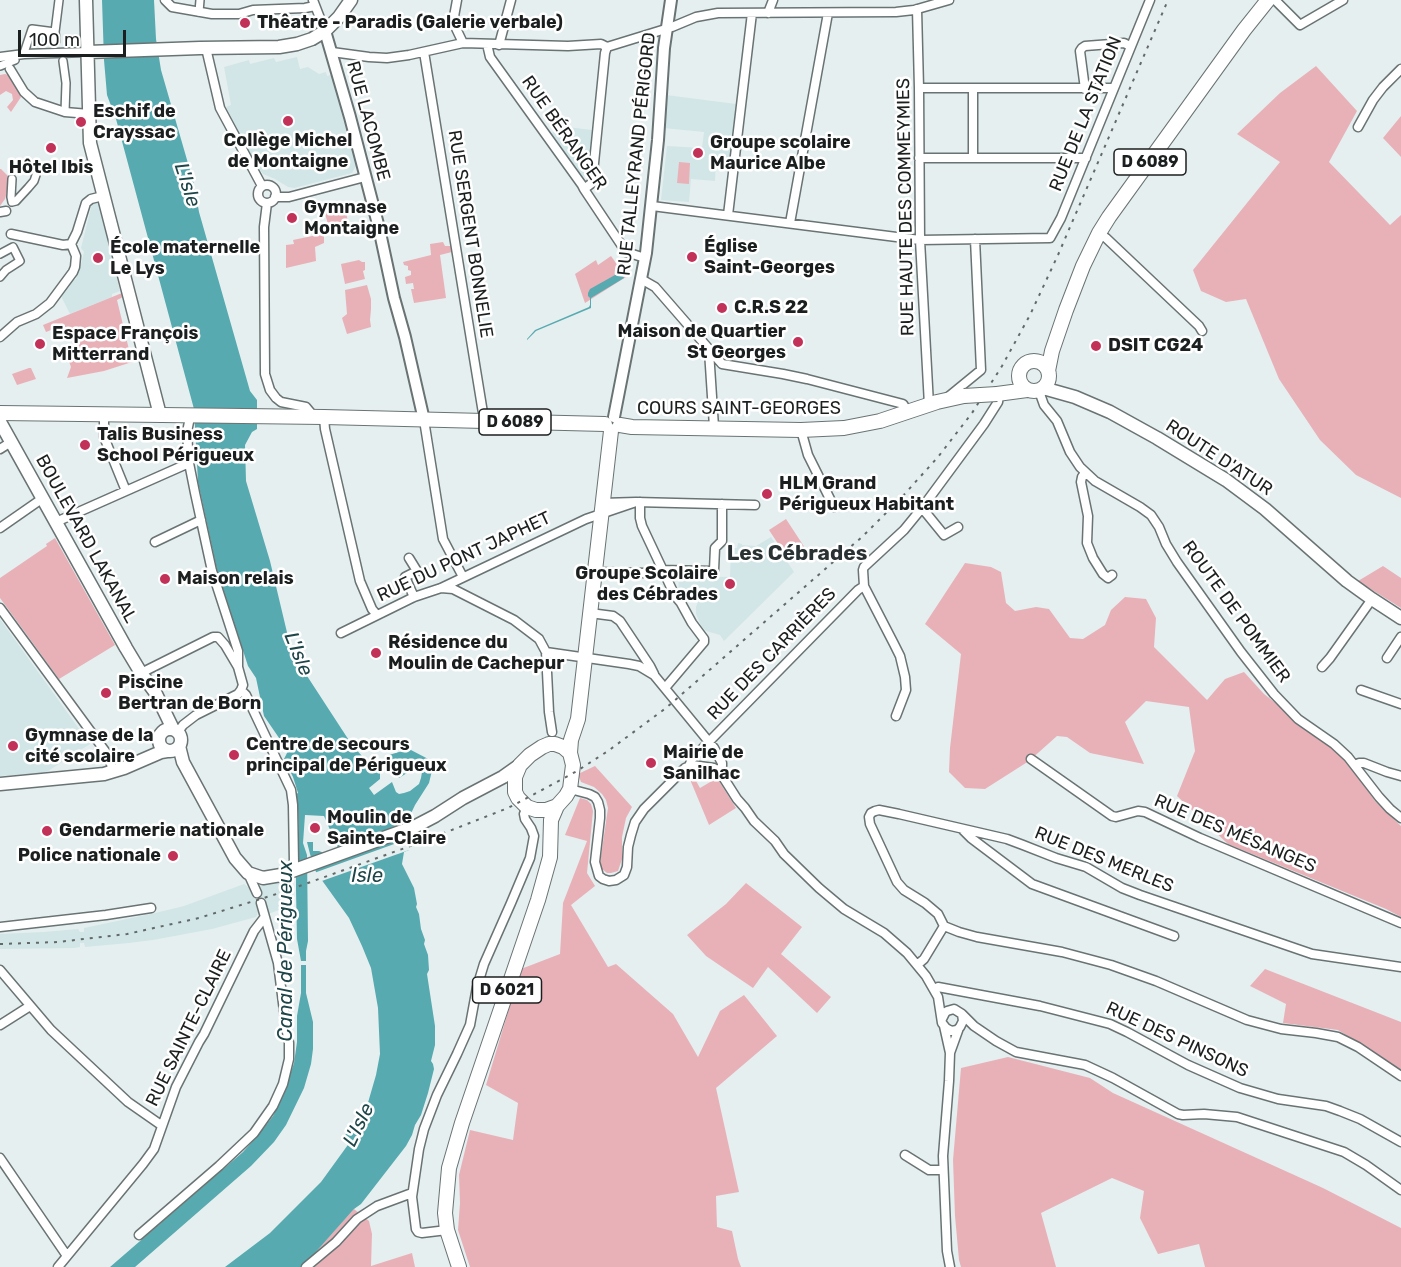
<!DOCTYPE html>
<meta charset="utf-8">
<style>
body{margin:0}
#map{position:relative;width:1401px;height:1267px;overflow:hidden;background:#e5eff0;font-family:Rubik,sans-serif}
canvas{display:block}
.scale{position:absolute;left:18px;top:30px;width:108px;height:27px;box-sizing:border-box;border:3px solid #1c1f1f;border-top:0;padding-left:8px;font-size:18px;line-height:21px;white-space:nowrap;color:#1c1f1f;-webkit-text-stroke:4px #fff;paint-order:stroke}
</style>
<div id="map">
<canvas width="1401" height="1267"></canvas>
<div class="scale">100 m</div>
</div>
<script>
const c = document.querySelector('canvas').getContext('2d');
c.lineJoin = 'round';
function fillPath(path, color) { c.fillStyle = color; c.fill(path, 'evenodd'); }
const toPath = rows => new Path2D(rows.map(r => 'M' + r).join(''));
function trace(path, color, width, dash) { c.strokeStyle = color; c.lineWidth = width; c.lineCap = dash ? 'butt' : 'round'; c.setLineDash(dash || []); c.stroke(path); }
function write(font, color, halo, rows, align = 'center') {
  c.font = font + ' Rubik,sans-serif'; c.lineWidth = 5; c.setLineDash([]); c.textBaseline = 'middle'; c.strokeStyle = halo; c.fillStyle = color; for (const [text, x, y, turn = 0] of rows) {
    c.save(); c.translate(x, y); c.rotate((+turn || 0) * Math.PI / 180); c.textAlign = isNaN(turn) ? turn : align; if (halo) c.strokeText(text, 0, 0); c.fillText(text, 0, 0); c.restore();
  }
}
const built = toPath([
 [297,57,300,69,308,67,319,74,326,72,327,76,331,75,356,166,352,173,294,188,288,187,275,179,263,174,257,166,226,107,231,105,224,67,249,60,250,64,274,58,276,62],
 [666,95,736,104,729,163,716,163,715,181,691,179,689,202,661,200,667,146,702,148,704,132,663,128],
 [559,126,592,130,588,176,580,177,550,135],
 [99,203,120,291,112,294,112,297,70,314,61,296,70,286,69,281,76,279,79,265,81,264,84,252,81,248,92,204],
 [771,537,794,572,724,641,720,635,706,631,701,626,696,614,696,607,699,599,693,598,693,594,683,594,683,592,678,592,679,576,730,577,731,548,737,548,738,543,742,544,742,545,756,546],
 [0,619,90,744,45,773,0,776],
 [293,875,293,905,268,914,259,910,256,917,212,929,153,940,129,943,85,947,84,943,80,943,80,947,74,948,0,949,0,934,43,932,78,929,80,932,84,932,84,928,155,913,184,906,244,884,251,889,259,885,273,883]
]);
const green = toPath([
 [1316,66,1357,111,1329,162,1390,225,1401,215,1401,498,1356,475,1320,440,1279,379,1246,299,1226,302,1201,291,1193,270,1280,162,1237,134,1280,93],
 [5,74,8,75,20,91,18,92,21,97,11,112,7,107,13,100,12,94,6,91,0,95,0,75],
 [1401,116,1401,157,1383,138],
 [679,162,690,163,689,184,677,183],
 [0,169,1,169,8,176,9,185,5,199,0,206],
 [349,201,351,209,346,212,348,222,328,224,323,207],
 [324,226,324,243,315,247,316,261,286,268,286,245,294,244,293,240,317,235,317,228],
 [443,242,445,246,451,246,452,252,440,255,446,298,414,303,411,289,414,289,413,283,406,284,405,277,411,275,411,271,408,270,408,266,404,265,403,262,431,255,430,244],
 [611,256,626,277,585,303,575,274,596,260,598,265],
 [359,260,362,262,365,262,365,270,363,271,365,279,345,284,341,264],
 [367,285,371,299,371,309,370,320,371,327,347,334,342,318,347,314,345,290],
 [122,293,123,297,117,300,132,362,104,371,67,378,71,367,66,353,72,348,72,339,66,333,58,333,56,328,46,332,43,325],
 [29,368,31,368,36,379,17,385,12,374],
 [786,519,807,551,790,562,769,530],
 [55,538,115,645,59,679,0,598,0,578,47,546,46,544],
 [965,563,991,567,1001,572,1006,603,1015,611,1036,607,1049,609,1070,638,1083,639,1105,625,1111,610,1125,597,1146,599,1156,618,1154,647,1207,700,1225,679,1244,672,1264,694,1301,723,1328,742,1349,762,1375,801,1401,826,1401,917,1386,909,1228,844,1177,796,1195,751,1189,707,1146,701,1125,722,1144,764,1090,753,1067,737,1057,736,1029,761,985,789,965,788,949,772,950,748,961,654,925,624],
 [1383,566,1401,578,1401,608,1358,581],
 [595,766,632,807,626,818,622,837,622,859,618,871,611,873,607,873,602,869,600,863,608,808,606,800,602,794,594,787,581,782,578,774],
 [691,772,700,788,717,778,736,808,709,825,689,777,686,774],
 [580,798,587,800,591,804,593,811,587,873,595,886,571,905,608,967,616,964,673,1014,698,1057,720,1011,744,995,777,1036,716,1088,739,1192,716,1196,717,1227,732,1231,738,1259,741,1267,470,1267,458,1230,460,1203,459,1175,470,1130,513,1140,518,1103,486,1085,521,969,560,954,563,903,587,841,565,835],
 [746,883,802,927,781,954,831,997,817,1013,768,967,753,988,706,956,687,935,726,904],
 [1265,969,1401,1022,1401,1070,1338,1030,1283,1023,1286,1004,1250,986],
 [1008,1057,1090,1078,1113,1093,1323,1188,1401,1228,1401,1267,1205,1267,1199,1244,1158,1254,1140,1218,1144,1191,1112,1178,1041,1213,1056,1267,961,1267,959,1260,955,1216,953,1160,961,1068],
 [354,1209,369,1221,372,1234,371,1266,412,1253,415,1267,302,1267]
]);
const water = toPath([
 [102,0,154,0,156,39,161,70,194,184,199,212,250,391,257,400,257,429,252,432,245,445,246,481,270,561,290,645,296,659,352,745,372,767,378,762,380,768,380,779,369,788,374,795,392,782,396,792,399,794,404,793,410,791,419,784,421,778,422,772,421,768,418,764,414,763,411,764,407,773,399,778,393,771,386,768,384,759,389,755,409,749,434,762,429,783,415,805,406,824,405,840,409,850,404,852,402,864,414,888,417,904,416,907,419,914,421,929,425,940,424,944,428,955,429,970,427,974,435,1026,435,1045,431,1061,433,1064,434,1069,428,1093,421,1115,415,1125,412,1135,406,1146,361,1204,354,1209,306,1263,301,1267,225,1267,270,1233,321,1182,350,1142,343,1138,355,1122,360,1121,365,1113,376,1075,380,1054,378,1008,371,968,362,946,349,918,316,872,310,854,307,842,313,842,313,851,319,851,324,853,338,848,324,816,305,815,303,843,307,855,308,941,306,951,306,961,301,961,297,939,296,890,296,854,299,843,298,808,296,794,298,793,293,777,284,759,288,751,264,716,256,678,248,666,217,570,198,482,194,409,116,119,107,95,104,60],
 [622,274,624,278,591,298,591,308,536,331,527,340,527,339,535,330,589,307,590,305,590,298,588,296,588,293,590,289,615,275],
 [301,965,306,965,306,993,313,1022,313,1049,311,1064,304,1088,286,1125,274,1142,251,1166,135,1267,110,1267,243,1152,259,1134,273,1116,283,1096,294,1063,297,1042,297,1016,301,993]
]);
const pier = toPath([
 [408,839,412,849,319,882,314,873]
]);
const pedestrian = toPath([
 [199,12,200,0],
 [56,41,55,32,59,0],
 [25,50,32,29,55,32],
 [63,61,66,83,65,112],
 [0,66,15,60],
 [12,179,11,197,12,202,16,201,28,188,34,181,36,175],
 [0,254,13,247,20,261,6,270,0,277]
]);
const minor = toPath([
 [165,0,172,7,212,14,239,14,253,10,305,8,315,6],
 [313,0,325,31],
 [457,0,453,22,463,43],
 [1275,0,1300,25,1343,0],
 [917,9,919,88,920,240,929,405],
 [768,13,773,0],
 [487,44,490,57,582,185,584,189,626,252,645,258],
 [499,45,511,0],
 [206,48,220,108,262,186],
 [332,52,369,57,387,58,409,55,463,43,568,46,601,44,607,47,672,27,696,17,718,13,896,12,914,10,949,0],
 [424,52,483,413,483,421],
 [0,57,24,54,88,52],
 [10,69,24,92,35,102,65,112,89,114],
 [919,88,1114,88],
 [1085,89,1080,51,1082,48,1085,46,1124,43,1130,46],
 [1358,127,1373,100,1383,87,1401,69],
 [919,158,1086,158],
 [973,158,973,88],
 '258 194a9 9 0 1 1 18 0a9 9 0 1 1-18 0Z',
 [584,189,592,183,605,53,607,47],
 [275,197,289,197,365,177],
 [267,203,264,227,265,374,270,390,276,398,281,402,306,407,311,413,311,417],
 [652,206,920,240,1050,238,1061,218,1150,0],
 [0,212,6,211],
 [728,215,752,13],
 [790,223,828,13],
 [1099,233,1106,238,1199,326,1202,331],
 [11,234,63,245,71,244],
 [71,244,77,232,86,203,91,199,103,196],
 [641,279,655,287,722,364,783,374,807,379,903,404,908,412],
 [0,337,17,322,36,314,50,303,73,272,75,267,76,256,71,244],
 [709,351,714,427],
 [1039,391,1044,405,1057,421,1070,452,1080,467,1095,481,1140,507,1151,515,1159,527,1166,544,1177,562,1241,652,1274,694,1298,719,1334,744,1348,757,1379,797,1390,809,1401,818],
 [948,397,981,370,975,239],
 [104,414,104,437,126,491],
 [324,417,325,429,360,581,372,609,377,615],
 [424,420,443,539,463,577],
 [189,422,187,432,189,463,195,493,212,571,238,651,238,667],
 [801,430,808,455,834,507],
 [0,449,11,442],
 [1085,473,1082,477,1081,482,1088,516,1087,543,1093,558,1103,574,1108,578,1112,575],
 [636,502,755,505],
 [640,502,640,518,642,526,675,596,681,603,692,623,704,639,704,642,665,688],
 [922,508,944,535,958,527],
 [56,522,189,463],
 [0,528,43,498],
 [155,542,201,520],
 [409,558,417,571,405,577,414,597],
 [594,572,648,573,658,570,711,571,714,570,715,548,722,541,722,504],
 [864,586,894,644,900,656,905,677,906,690,896,716],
 [441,588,453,589,514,620,539,639,546,652,629,664,639,666,654,675,714,748,722,763,722,766,718,771],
 [0,608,105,751,111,764,113,772],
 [590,613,613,616,620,621,650,666,654,674],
 [341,633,414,597,441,588,586,519,636,502,602,503],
 [546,652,549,712,552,732],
 [1387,658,1401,637],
 [1322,667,1330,658,1372,599],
 [141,673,213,637,218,637,225,645,238,667,243,685,241,690],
 [241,690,246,695,291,790,293,805,294,863],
 [1361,690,1401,704],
 [178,732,183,725,196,715,238,694,241,690],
 [1031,759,1112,816,1116,817,1138,811,1145,812,1200,838,1401,923],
 [1355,765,1359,763,1364,763,1387,772,1401,776],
 [689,766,692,759,858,590,864,586,863,570,864,567,904,530,922,508,984,424,998,402,999,394],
 [570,789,589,794,595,797,598,802,600,810,600,818,595,862,599,876,603,879,609,881,616,880,624,875,627,867,628,847,631,835,635,822,644,809,685,768,692,765,714,768,723,777,737,799,745,808,754,821,775,841,784,854,819,888,844,909,884,933,907,953,926,976,938,997,942,1023,946,1028,951,1031,957,1030,960,1027,963,1021,962,1014,954,1009,947,1011,945,1013,942,1019],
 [963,830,971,838,1032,884,1174,936],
 [248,873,257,893],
 [944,926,938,914,925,903,904,890,897,882,870,824,869,817,871,813,875,811,879,810,899,814,1007,839,1023,845,1056,858,1086,867,1122,888,1140,895,1312,954,1401,967],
 [944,926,959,932,977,937,1062,952,1111,965,1156,981,1247,1020,1281,1029,1316,1033,1338,1037,1358,1047,1401,1076],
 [0,927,106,915,151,908],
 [917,965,924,959,944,926],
 [0,970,51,1030,128,1102,161,1125],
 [934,990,938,987,1040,1006,1110,1024,1127,1032,1188,1065,1240,1088,1278,1099,1326,1106,1340,1111,1360,1119,1401,1142],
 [962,1014,974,1026,996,1041,1016,1052,1085,1065,1113,1078,1178,1114,1183,1115,1204,1114,1237,1117,1344,1152,1366,1165,1401,1190],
 [0,1025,30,1006],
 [944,1026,950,1053,949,1081,943,1156,947,1251,950,1267],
 [950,1053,959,1028],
 [905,1155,929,1170,943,1170],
 [0,1158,67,1256],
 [447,1230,422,1233,418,1232,416,1229,412,1197,419,1149,424,1129,437,1095,457,1054,470,1025,477,987,484,964,511,903,530,858,534,836,531,828,525,819,524,814,527,807],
 [139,1235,219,1166,254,1133,273,1106,283,1084,289,1059,289,1043,286,1027,278,963,261,903],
 [58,1267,143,1164,154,1149,176,1087,199,1042,204,1034,254,931,264,918],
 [306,1267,336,1242,357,1219,377,1206,412,1193]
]);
const tertiary = toPath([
 [325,31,350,117,379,228,394,298,405,337,424,420],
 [614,417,646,253,658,140,664,48,671,0]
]);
const secondary = toPath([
 [86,0,90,143,160,415],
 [88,52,200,48,279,47,297,44,312,39,325,31,339,17,351,0],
 [1043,388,1075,397,1110,412,1157,438,1226,480,1265,509,1347,581,1372,599,1401,618],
 [0,422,126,648,141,673,155,692,173,729],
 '159 740a11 11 0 1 1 22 0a11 11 0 1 1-22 0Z',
 [179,746,183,762,235,858,248,873,263,878,281,875,414,827,435,816,463,798,503,777,520,765],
 [0,784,104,774,124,768,161,752,167,751]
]);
const primary = toPath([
 '1019 376a15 15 0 1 1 30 0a15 15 0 1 1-30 0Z',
 [1048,371,1052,351,1066,310,1083,266,1099,233,1109,217,1244,30,1268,0],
 [997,394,1027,390],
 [0,413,324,417,605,424],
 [620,425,632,427,801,430,844,428,880,421,937,402,964,396],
 [549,744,555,744,563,747,570,753,573,765,570,789,566,796,557,806,546,810,536,810,527,807,518,798,515,792,515,777,520,765,530,755,542,747,549,744],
 [570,753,571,740,578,719,611,431],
 [459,1267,447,1230,445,1213,449,1168,462,1123,538,900,550,857,551,820,557,806]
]);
const rail = toPath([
 [0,944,58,942,127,934,199,918,283,892,416,844,508,808,542,790,577,771,608,751,666,708,863,536,901,498,938,457,972,413,1002,366,1030,315,1058,255,1168,0]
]);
const primaryBridge = toPath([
 [964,396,997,394]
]);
const markers = [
 [245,23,6,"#c23258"],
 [288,121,6,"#c23258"],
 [81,122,6,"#c23258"],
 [51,148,6,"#c23258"],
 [698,153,6,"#c23258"],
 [292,218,6,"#c23258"],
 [692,257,6,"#c23258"],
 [98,258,6,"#c23258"],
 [722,308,6,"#c23258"],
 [798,342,6,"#c23258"],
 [40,344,6,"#c23258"],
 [1096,346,6,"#c23258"],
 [85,445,6,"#c23258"],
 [767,494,6,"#c23258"],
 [165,579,6,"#c23258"],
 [730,584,6,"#c23258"],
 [376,653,6,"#c23258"],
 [106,693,6,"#c23258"],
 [13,746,6,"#c23258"],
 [234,755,6,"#c23258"],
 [651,763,6,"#c23258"],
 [315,828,6,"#c23258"],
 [47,831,6,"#c23258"],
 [173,856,6,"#c23258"]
];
const shields = [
 [1150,162,72],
 [515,422,72],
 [507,990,69]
];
const shieldNames = [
 ["D 6089",1150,162],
 ["D 6089",515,422],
 ["D 6021",507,990]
];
const poiNames = [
 ["Thêatre - Paradis (Galerie verbale)",257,23],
 ["Eschif de",93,112],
 ["Crayssac",93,133],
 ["Collège Michel",288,141,"center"],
 ["de Montaigne",288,162,"center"],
 ["Groupe scolaire",710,143],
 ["Maurice Albe",710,164],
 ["Hôtel Ibis",51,168,"center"],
 ["Gymnase",304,208],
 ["Montaigne",304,229],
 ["Église",704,247],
 ["Saint-Georges",704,268],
 ["École maternelle",110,248],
 ["Le Lys",110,269],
 ["C.R.S 22",734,308],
 ["Maison de Quartier",786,332,"right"],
 ["St Georges",786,353,"right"],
 ["Espace François",52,334],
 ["Mitterrand",52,355],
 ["DSIT CG24",1108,346],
 ["Talis Business",97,435],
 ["School Périgueux",97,456],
 ["HLM Grand",779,484],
 ["Périgueux Habitant",779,505],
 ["Groupe Scolaire",718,574,"right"],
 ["des Cébrades",718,595,"right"],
 ["Maison relais",177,579],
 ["Résidence du",388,643],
 ["Moulin de Cachepur",388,664],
 ["Piscine",118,683],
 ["Bertran de Born",118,704],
 ["Gymnase de la",25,736],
 ["cité scolaire",25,757],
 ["Centre de secours",246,745],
 ["principal de Périgueux",246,766],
 ["Mairie de",663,753],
 ["Sanilhac",663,774],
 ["Moulin de",327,818],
 ["Sainte-Claire",327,839],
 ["Gendarmerie nationale",59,831],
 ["Police nationale",161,856,"right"]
];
const streetNames = [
 ["RUE DE LA STATION",1086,114,-68],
 ["RUE LACOMBE",368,121,75],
 ["RUE BÉRANGER",564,133,55],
 ["RUE TALLEYRAND PÉRIGORD",637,154,-84],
 ["RUE HAUTE DES COMMEYMIES",906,207,-91],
 ["RUE SERGENT BONNELIE",470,234,81],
 ["COURS SAINT-GEORGES",739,409],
 ["ROUTE D'ATUR",1219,458,33],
 ["BOULEVARD LAKANAL",86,539,61],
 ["RUE DU PONT JAPHET",464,557,-25],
 ["ROUTE DE POMMIER",1236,612,54],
 ["RUE DES CARRIÈRES",772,654,-46],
 ["RUE DES MÉSANGES",1235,834,23],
 ["RUE DES MERLES",1104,860,22],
 ["RUE SAINTE-CLAIRE",189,1028,-64],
 ["RUE DES PINSONS",1177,1040,25]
];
const waterNames = [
 ["L'Isle",187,185,72],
 ["L'Isle",298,654,68],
 ["Isle",367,876],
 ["Canal de Périgueux",286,951,-90],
 ["L'Isle",359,1125,-64]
];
const quarterNames = [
 ["Les Cébrades",797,554]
];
fillPath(built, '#d2e6e7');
fillPath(green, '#e8b1b8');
fillPath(water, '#57aaaf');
fillPath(pier, '#e5eff0');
trace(pedestrian, '#6a7373', 10);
trace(minor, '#6a7373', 11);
trace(tertiary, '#6a7373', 14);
trace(secondary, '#6a7373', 15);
trace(primary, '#6a7373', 16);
trace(pedestrian, '#fff', 7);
trace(minor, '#fff', 8);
trace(tertiary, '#fff', 10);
trace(secondary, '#fff', 12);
trace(primary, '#fff', 14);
trace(rail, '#636969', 2, [3, 6]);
trace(primaryBridge, '#6a7373', 16, []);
trace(primaryBridge, '#fff', 14);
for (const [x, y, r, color] of markers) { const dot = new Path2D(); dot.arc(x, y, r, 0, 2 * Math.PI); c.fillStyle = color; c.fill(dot); trace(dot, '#fff', 2); }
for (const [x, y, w] of shields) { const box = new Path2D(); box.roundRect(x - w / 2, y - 13, w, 26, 4.5); c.fillStyle = '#fff'; c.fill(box); trace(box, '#1c1f1f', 1.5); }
write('bold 16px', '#1c1f1f', null, shieldNames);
write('bold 18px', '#1c1f1f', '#fff', poiNames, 'left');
write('18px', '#1c1f1f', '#fff', streetNames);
write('italic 20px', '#1e4548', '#fff', waterNames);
write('bold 21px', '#2a3132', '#fff', quarterNames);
</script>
